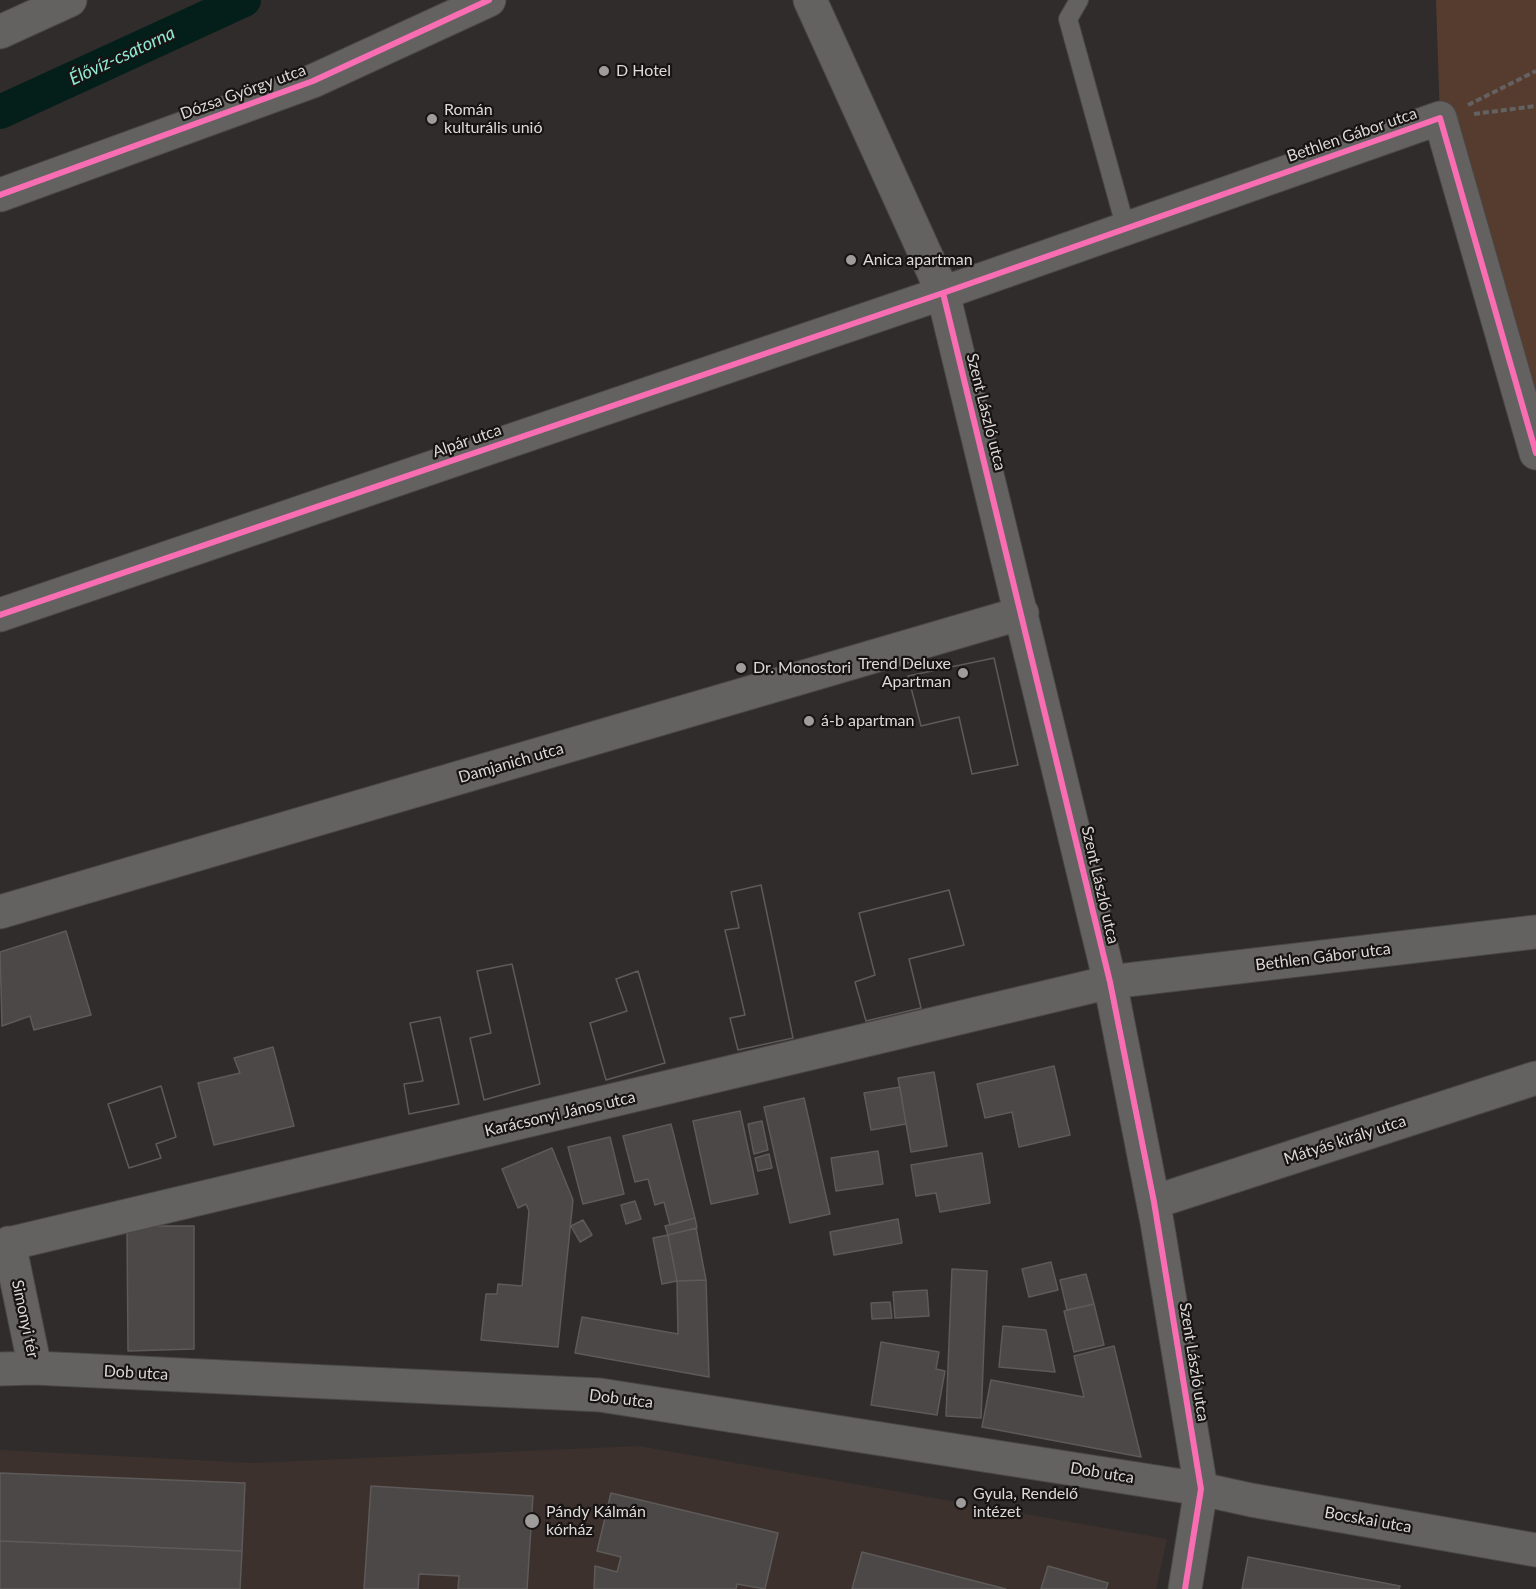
<!DOCTYPE html>
<meta charset="utf-8">
<style>
body{margin:0}
canvas{display:block;background:#2f2c2b}
</style>
<canvas width="1536" height="1589"></canvas>
<script>
const c = document.querySelector('canvas').getContext('2d');
c.lineJoin = 'round';
function fillPath(path, color) { c.fillStyle = color; c.fill(path, 'evenodd'); }
const toPath = rows => new Path2D(rows.map(r => 'M' + r).join(''));
function trace(path, color, width, dash) { c.strokeStyle = color; c.lineWidth = width; c.lineCap = dash ? 'butt' : 'round'; c.setLineDash(dash || []); c.stroke(path); }
function write(font, color, halo, rows, align = 'center') {
  c.font = font + ' Lato,sans-serif'; c.lineWidth = 4.5; c.setLineDash([]); c.textBaseline = 'middle'; c.strokeStyle = halo; c.fillStyle = color; for (const [text, x, y, turn = 0] of rows) {
    c.save(); c.translate(x, y); c.rotate((+turn || 0) * Math.PI / 180); c.textAlign = isNaN(turn) ? turn : align; if (halo) c.strokeText(text, 0, 0); c.fillText(text, 0, 0); c.restore();
  }
}
const built = toPath([
 [639,1446,1167,1539,1156,1589,0,1589,0,1450,253,1463]
]);
const green = toPath([
 [1436,0,1536,0,1536,453,1440,118]
]);
const canal = toPath([
 [0,112,244,0]
]);
const building = toPath([
 [994,658,1018,765,972,774,959,717,921,726,908,676,994,658],
 [994,658,1018,765,972,774,959,717,921,726,908,676,994,658],
 [761,885,793,1038,738,1050,730,1018,745,1015,725,930,739,928,731,892,761,885],
 [761,885,793,1038,738,1050,730,1018,745,1015,725,930,739,928,731,892,761,885],
 [949,890,964,945,909,959,921,1008,866,1021,855,982,875,975,859,913,949,890],
 [949,890,964,945,909,959,921,1008,866,1021,855,982,875,975,859,913,949,890],
 [66,931,91,1015,34,1030,30,1016,2,1026,0,952,66,931],
 [512,964,540,1084,484,1100,470,1038,491,1033,477,971,512,964],
 [512,964,540,1084,484,1100,470,1038,491,1033,477,971,512,964],
 [638,971,665,1063,606,1080,590,1023,627,1011,616,979,638,971],
 [638,971,665,1063,606,1080,590,1023,627,1011,616,979,638,971],
 [440,1017,459,1104,409,1114,404,1084,423,1081,410,1023,440,1017],
 [440,1017,459,1104,409,1114,404,1084,423,1081,410,1023,440,1017],
 [273,1047,294,1126,214,1145,198,1083,240,1073,234,1058,273,1047],
 [1054,1066,1070,1135,1019,1147,1012,1112,985,1118,977,1084,1054,1066],
 [934,1072,947,1146,911,1152,898,1078,934,1072],
 [161,1086,176,1137,156,1144,161,1158,129,1168,108,1104,161,1086],
 [161,1086,176,1137,156,1144,161,1158,129,1168,108,1104,161,1086],
 [900,1087,906,1124,871,1130,864,1093,900,1087],
 [804,1098,830,1214,790,1223,764,1107,804,1098],
 [740,1111,758,1194,711,1204,693,1121,740,1111],
 [762,1121,768,1150,754,1154,748,1124,762,1121],
 [671,1124,695,1218,670,1225,664,1202,655,1205,648,1179,635,1182,623,1136,671,1124],
 [610,1137,624,1194,583,1204,568,1147,610,1137],
 [552,1148,573,1200,558,1347,481,1340,486,1294,497,1294,498,1284,522,1286,529,1211,526,1204,518,1208,502,1169,552,1148],
 [878,1151,883,1184,836,1191,831,1158,878,1151],
 [982,1153,990,1203,940,1212,936,1193,916,1196,911,1165,982,1153],
 [769,1154,772,1168,758,1171,755,1158,769,1154],
 [635,1201,641,1219,626,1224,621,1205,635,1201],
 [695,1218,697,1228,668,1235,665,1226,695,1218],
 [898,1219,902,1243,834,1255,830,1232,898,1219],
 [583,1220,592,1235,580,1242,571,1226,583,1220],
 [127,1226,194,1226,194,1349,128,1351,127,1226],
 [696,1228,706,1280,677,1281,668,1235,696,1228],
 [668,1235,677,1281,662,1284,653,1238,668,1235],
 [1051,1262,1058,1290,1029,1297,1022,1269,1051,1262],
 [952,1269,987,1271,981,1418,946,1416,952,1269],
 [1086,1274,1094,1304,1067,1310,1060,1280,1086,1274],
 [706,1280,709,1377,575,1353,582,1317,678,1334,677,1281,706,1280],
 [927,1290,929,1316,895,1318,893,1292,927,1290],
 [890,1302,892,1318,872,1319,871,1303,890,1302],
 [1094,1304,1104,1345,1074,1352,1064,1311,1094,1304],
 [1003,1326,1046,1330,1055,1372,999,1367,1003,1326],
 [881,1342,939,1352,936,1369,945,1371,937,1415,871,1405,881,1342],
 [1114,1346,1141,1457,982,1427,991,1380,1084,1397,1074,1356,1114,1346],
 [0,1473,245,1483,242,1551,0,1541,0,1473],
 [371,1486,533,1496,527,1589,458,1589,459,1576,419,1574,418,1589,364,1589,371,1486],
 [611,1493,778,1533,765,1589,737,1584,736,1589,594,1589,595,1566,617,1572,621,1557,597,1551,611,1493],
 [0,1541,242,1551,240,1589,0,1589,0,1541],
 [862,1552,1006,1589,852,1589,862,1552],
 [1248,1557,1400,1586,1399,1589,1242,1589,1248,1557],
 [1048,1566,1108,1583,1106,1589,1041,1589,1048,1566]
]);
const path = toPath([
 [1468,105,1536,71],
 [1474,114,1536,106]
]);
const service = toPath([
 [1079,0,1068,19,1126,229]
]);
const minor = toPath([
 [810,0,943,293,1110,982,1157,1222,1201,1489,1185,1589],
 [0,32,70,0],
 [0,195,313,81,489,0],
 [0,615,943,293,1440,118,1536,453],
 [0,912,1022,613],
 [1154,1202,1536,1078],
 [9,1243,35,1368],
 [0,1246,1110,982,1536,932],
 [0,1369,35,1368,600,1395,1201,1489,1251,1500,1536,1550]
]);
const cycleway = toPath([
 [0,195,313,81,489,0],
 [943,293,1110,982,1154,1202,1201,1489,1185,1589],
 [0,615,943,293,1440,118,1536,453]
]);
const markers = [
 [604,71,6,"#a09c9b"],
 [432,119,6,"#a09c9b"],
 [851,260,6,"#a09c9b"],
 [741,668,6,"#a09c9b"],
 [963,673,6,"#a09c9b"],
 [809,721,6,"#a09c9b"],
 [961,1503,6,"#a09c9b"],
 [532,1521,8,"#a09c9b"]
];
const poiNames = [
 ["D Hotel",616,71],
 ["Román",444,110],
 ["kulturális unió",444,128],
 ["Anica apartman",863,260],
 ["Trend Deluxe",951,664,"right"],
 ["Apartman",951,682,"right"],
 ["Dr. Monostori",753,668],
 ["á-b apartman",821,721],
 ["Gyula, Rendelő",973,1494],
 ["intézet",973,1512],
 ["Pándy Kálmán",546,1512],
 ["kórház",546,1530]
];
const streetNames = [
 ["Dózsa György utca",243,92,-20],
 ["Bethlen Gábor utca",1352,135,-19],
 ["Szent László utca",986,412,76],
 ["Alpár utca",467,441,-19],
 ["Damjanich utca",511,763,-16],
 ["Szent László utca",1100,885,77],
 ["Bethlen Gábor utca",1323,957,-7],
 ["Karácsonyi János utca",560,1114,-13],
 ["Mátyás király utca",1345,1140,-18],
 ["Simonyi tér",25,1319,78],
 ["Szent László utca",1194,1362,81],
 ["Dob utca",136,1373,3],
 ["Dob utca",621,1399,7],
 ["Dob utca",1102,1473,9],
 ["Bocskai utca",1368,1520,10]
];
const waterNames = [
 ["Élővíz-csatorna",122,56,-25]
];
fillPath(built, '#3c312c');
fillPath(green, '#563c2f');
trace(canal, '#041f19', 34);
fillPath(building, '#4b4847');
trace(building, '#5d5a59', 1.5);
trace(service, '#4a4847', 20);
trace(minor, '#4a4847', 35);
trace(path, '#636261', 4, [6, 3]);
trace(service, '#636261', 18);
trace(minor, '#636261', 33);
trace(cycleway, '#f96db3', 6);
for (const [x, y, r, color] of markers) { const dot = new Path2D(); dot.arc(x, y, r, 0, 2 * Math.PI); c.fillStyle = color; c.fill(dot); trace(dot, '#171413', 2); }
write('16px', '#ddd9d7', '#171413', poiNames, 'left');
write('16px', '#ddd9d7', '#171413', streetNames);
write('italic 18px', '#8eead3', '#171413', waterNames);
</script>
